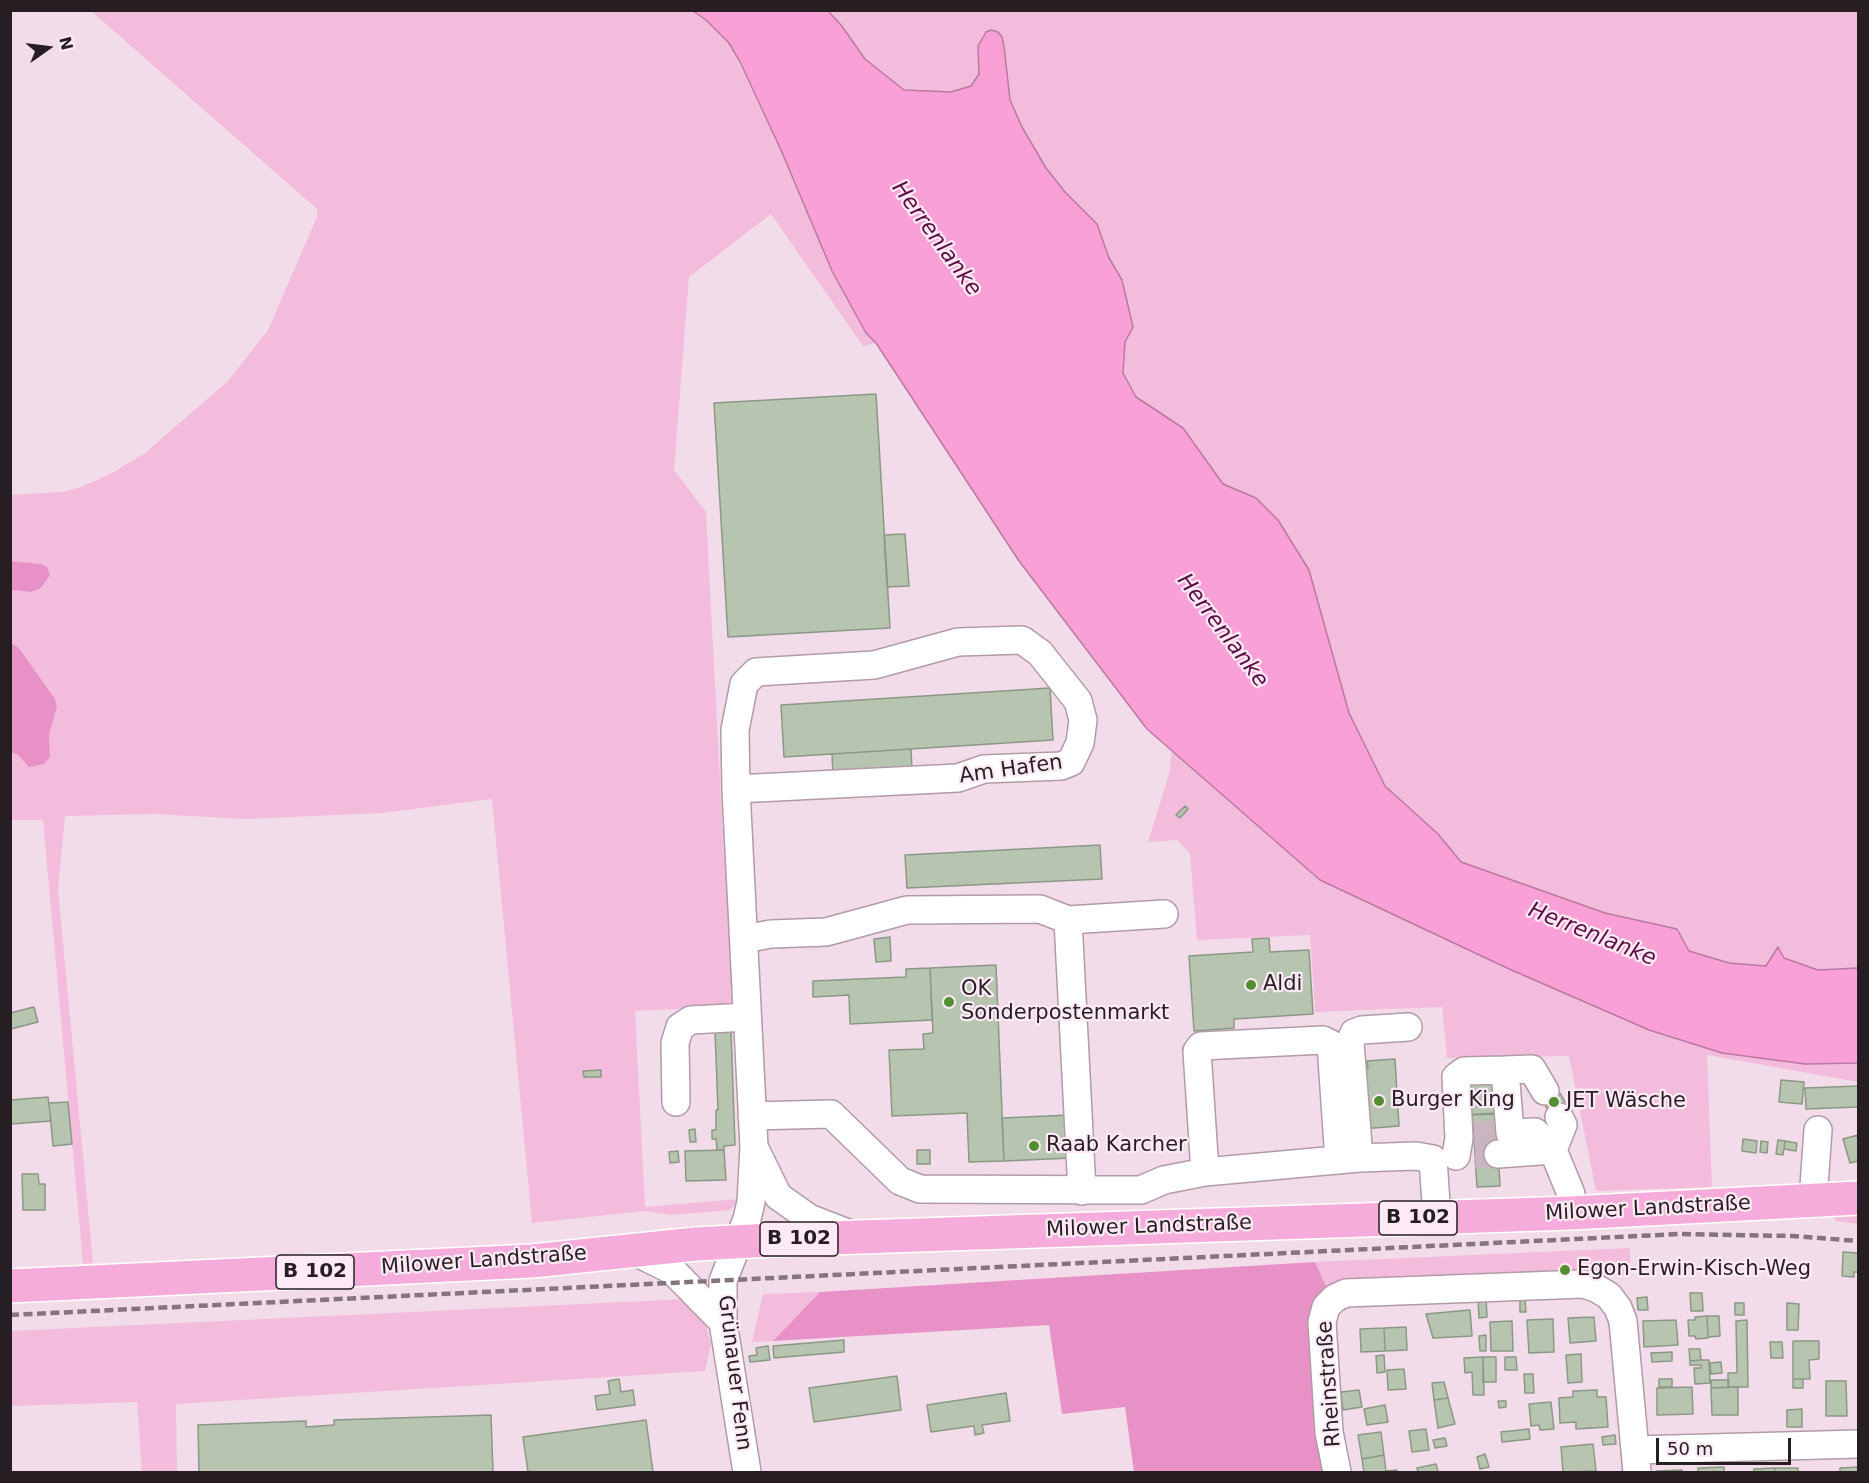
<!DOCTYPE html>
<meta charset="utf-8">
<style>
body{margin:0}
#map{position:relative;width:1869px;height:1483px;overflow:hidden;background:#f3dce9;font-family:"DejaVu Sans",sans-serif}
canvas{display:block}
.frame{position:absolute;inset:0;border:12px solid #261e23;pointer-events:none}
.north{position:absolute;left:18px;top:18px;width:60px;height:60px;-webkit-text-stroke:4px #fdeaf5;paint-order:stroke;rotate:76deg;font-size:16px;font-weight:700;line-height:24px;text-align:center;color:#261e23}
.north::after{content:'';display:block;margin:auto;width:21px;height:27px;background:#261e23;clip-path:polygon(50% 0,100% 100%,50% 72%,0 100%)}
.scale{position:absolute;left:1656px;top:1438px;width:135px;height:27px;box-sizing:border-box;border:3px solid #261e23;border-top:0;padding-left:8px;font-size:18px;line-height:21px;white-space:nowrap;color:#261e23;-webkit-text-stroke:4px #fdeaf5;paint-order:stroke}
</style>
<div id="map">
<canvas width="1869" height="1483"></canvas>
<div class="frame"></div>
<div class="north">N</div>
<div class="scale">50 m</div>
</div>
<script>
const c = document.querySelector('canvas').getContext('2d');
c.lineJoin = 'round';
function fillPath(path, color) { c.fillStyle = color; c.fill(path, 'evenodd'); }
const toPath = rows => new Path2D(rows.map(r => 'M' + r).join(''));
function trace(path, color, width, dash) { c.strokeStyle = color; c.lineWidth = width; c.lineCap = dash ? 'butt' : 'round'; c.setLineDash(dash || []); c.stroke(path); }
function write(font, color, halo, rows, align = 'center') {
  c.font = font + ' "DejaVu Sans",sans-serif'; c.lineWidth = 4.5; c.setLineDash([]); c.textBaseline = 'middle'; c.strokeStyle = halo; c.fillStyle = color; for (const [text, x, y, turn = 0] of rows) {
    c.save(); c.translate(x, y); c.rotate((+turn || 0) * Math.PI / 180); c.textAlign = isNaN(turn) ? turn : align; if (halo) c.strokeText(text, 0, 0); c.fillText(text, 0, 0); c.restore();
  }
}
const green = toPath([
 [693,10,706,20,729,43,781,150,832,271,866,333,876,343,863,346,771,214,689,277,674,470,706,512,724,856,729,857,736,1006,635,1011,645,1207,739,1199,730,1210,671,1215,645,1211,532,1223,492,799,382,813,245,819,155,814,65,816,58,889,93,1263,83,1264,43,820,10,820,11,752,18,755,29,767,50,757,49,735,57,707,55,699,19,648,11,642,11,590,31,592,41,588,41,564,11,561,11,495,62,492,81,487,112,473,145,453,228,381,268,330,317,217,317,209,91,11],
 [827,11,1858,11,1858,968,1818,970,1784,958,1778,948,1766,966,1729,963,1689,951,1677,929,1605,913,1461,862,1438,834,1385,786,1349,713,1309,570,1256,498,1223,484,1183,428,1136,397,1122,373,1125,342,1133,327,1122,280,1109,258,1097,224,1065,192,1046,168,1022,127,1010,100,1004,46,978,46,979,74,971,86,951,92,904,90,865,59,841,25],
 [1172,750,1320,880,1805,1064,1858,1063,1858,1082,1707,1055,1712,1187,1596,1191,1569,1056,1447,1058,1442,1007,1315,1012,1310,935,1197,940,1190,853,1177,840,1148,842,1169,774],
 [1833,1211,1858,1211,1858,1224,1836,1221],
 [1630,1248,1630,1275,1349,1286,1330,1295,1315,1262],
 [820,1292,773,1341,752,1342,763,1294],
 [688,1299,705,1322,711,1344,705,1371,176,1404,177,1472,142,1472,137,1402,11,1406,10,1331]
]);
const forest = toPath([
 [11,561,41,564,47,567,50,575,41,588,31,592,11,590],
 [10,642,19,648,55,699,57,707,49,735,50,757,44,764,29,767,18,755,11,752],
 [1315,1262,1330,1295,1331,1472,1134,1472,1125,1407,1062,1414,1049,1325,773,1341,820,1292]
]);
const water = toPath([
 [693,11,828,11,841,25,865,59,904,90,951,92,971,86,979,74,978,46,986,32,991,30,998,32,1002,37,1004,46,1010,100,1022,127,1046,168,1065,192,1097,224,1109,258,1122,280,1133,327,1125,342,1123,373,1136,397,1183,428,1223,484,1256,498,1278,520,1309,570,1349,713,1385,786,1438,834,1461,862,1605,913,1677,929,1689,951,1729,963,1766,966,1778,947,1784,958,1818,970,1858,968,1858,1063,1805,1064,1722,1053,1649,1030,1507,968,1320,880,1147,729,1019,561,876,343,866,333,832,271,781,150,740,62,729,43,706,20,693,11]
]);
const building = toPath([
 [876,394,890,628,728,637,714,403,876,394],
 [905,534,909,586,887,587,884,535,905,534],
 [1050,688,1053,740,784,757,781,705,1050,688],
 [911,749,912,771,833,776,832,754,911,749],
 [1185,806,1188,809,1180,818,1176,815,1185,806],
 [1100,845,1102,879,907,888,905,855,1100,845],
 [890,937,891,961,876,962,874,939,890,937],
 [1269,938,1270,952,1309,950,1313,1014,1234,1019,1234,1028,1194,1031,1189,956,1253,952,1252,939,1269,938],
 [996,965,1004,1161,969,1162,967,1113,892,1116,889,1050,924,1049,923,1034,933,1033,930,968,996,965],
 [930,968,932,1020,850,1024,849,995,813,997,813,981,906,977,906,969,930,968],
 [34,1007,38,1022,11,1029,10,1013,34,1007],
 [731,1030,735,1145,724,1146,724,1150,717,1150,716,1139,712,1139,712,1130,716,1130,716,1110,718,1110,715,1031,731,1030],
 [1395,1059,1399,1126,1362,1129,1363,1068,1368,1068,1367,1061,1395,1059],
 [601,1070,601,1077,584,1077,583,1071,601,1070],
 [1781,1080,1804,1082,1802,1104,1779,1102,1781,1080],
 [1498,1081,1500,1113,1463,1115,1462,1083,1498,1081],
 [1858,1086,1858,1107,1806,1109,1805,1088,1858,1086],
 [1560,1093,1568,1107,1553,1120,1539,1094,1555,1096,1560,1093],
 [48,1097,51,1121,11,1124,10,1100,48,1097],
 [68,1102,72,1144,53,1146,49,1103,68,1102],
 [1496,1114,1500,1186,1477,1187,1473,1124,1463,1125,1463,1115,1496,1114],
 [1070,1115,1072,1158,1004,1161,1002,1118,1070,1115],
 [695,1129,696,1142,690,1142,689,1130,695,1129],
 [1858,1135,1858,1161,1850,1163,1843,1139,1858,1135],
 [1743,1139,1757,1141,1756,1153,1742,1151,1743,1139],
 [1778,1140,1785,1141,1783,1155,1776,1154,1778,1140],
 [1761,1141,1768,1142,1767,1153,1760,1152,1761,1141],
 [1785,1141,1797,1143,1796,1151,1784,1149,1785,1141],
 [724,1150,726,1180,686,1181,685,1151,724,1150],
 [917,1150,930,1150,930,1164,917,1164,917,1150],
 [678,1151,679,1162,670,1163,669,1152,678,1151],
 [22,1174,38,1174,39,1184,45,1184,45,1210,23,1210,22,1174],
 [1843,1252,1858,1253,1858,1272,1854,1272,1854,1277,1842,1276,1843,1252],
 [1690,1293,1702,1293,1703,1311,1691,1311,1690,1293],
 [1647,1297,1648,1310,1638,1310,1637,1298,1647,1297],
 [1478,1298,1486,1298,1487,1317,1479,1318,1478,1298],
 [1520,1300,1525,1300,1526,1312,1520,1312,1520,1300],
 [1735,1303,1744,1303,1744,1315,1735,1315,1735,1303],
 [1787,1303,1799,1304,1798,1330,1787,1330,1787,1303],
 [1470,1310,1472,1336,1433,1338,1426,1314,1470,1310],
 [1707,1316,1708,1338,1696,1339,1695,1336,1689,1336,1688,1320,1695,1320,1695,1317,1707,1316],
 [1707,1316,1719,1316,1720,1336,1708,1337,1707,1316],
 [1594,1317,1596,1341,1570,1343,1568,1318,1594,1317],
 [1553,1319,1554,1352,1529,1353,1527,1320,1553,1319],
 [1676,1320,1678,1345,1644,1347,1643,1321,1676,1320],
 [1747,1320,1748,1387,1728,1387,1728,1373,1737,1373,1736,1321,1747,1320],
 [1512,1321,1513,1351,1491,1351,1490,1322,1512,1321],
 [1406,1327,1407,1350,1385,1351,1384,1328,1406,1327],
 [1384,1328,1385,1351,1361,1352,1360,1329,1384,1328],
 [1486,1335,1486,1351,1480,1351,1479,1336,1486,1335],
 [844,1340,844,1352,774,1358,773,1346,844,1340],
 [1793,1341,1819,1341,1819,1359,1809,1360,1810,1379,1793,1379,1793,1341],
 [1770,1342,1782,1342,1783,1358,1771,1358,1770,1342],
 [768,1346,770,1360,750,1362,749,1356,757,1355,756,1348,768,1346],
 [1689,1349,1700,1349,1701,1360,1690,1361,1689,1349],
 [1672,1352,1672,1361,1652,1362,1651,1353,1672,1352],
 [1581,1354,1582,1382,1568,1383,1566,1355,1581,1354],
 [1384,1355,1385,1372,1377,1373,1376,1356,1384,1355],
 [1483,1357,1484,1395,1473,1395,1472,1372,1465,1373,1464,1358,1483,1357],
 [1483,1357,1496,1357,1496,1382,1483,1382,1483,1357],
 [1505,1357,1516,1357,1517,1370,1505,1370,1505,1357],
 [1701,1360,1709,1360,1710,1383,1695,1384,1694,1368,1701,1368,1701,1365,1690,1365,1690,1361,1701,1360],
 [1721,1362,1722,1373,1711,1374,1710,1363,1721,1362],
 [1404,1369,1406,1389,1388,1390,1387,1370,1404,1369],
 [1524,1374,1533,1374,1534,1393,1525,1393,1524,1374],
 [897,1376,901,1410,814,1422,809,1388,897,1376],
 [619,1379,621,1392,633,1390,635,1405,597,1410,595,1396,610,1394,608,1381,619,1379],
 [1659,1379,1672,1379,1672,1387,1659,1387,1659,1379],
 [1793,1379,1803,1379,1803,1388,1793,1388,1793,1379],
 [1711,1380,1729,1380,1728,1387,1711,1388,1711,1380],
 [1826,1381,1846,1381,1847,1416,1826,1416,1826,1381],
 [1444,1382,1448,1398,1434,1400,1432,1383,1444,1382],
 [1692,1387,1693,1414,1657,1415,1657,1388,1692,1387],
 [1738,1387,1738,1415,1712,1415,1711,1388,1738,1387],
 [1359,1390,1362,1407,1343,1410,1341,1392,1359,1390],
 [1597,1390,1597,1397,1606,1397,1608,1427,1576,1429,1576,1422,1560,1423,1559,1398,1573,1397,1573,1391,1597,1390],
 [1006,1393,1010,1421,982,1425,984,1433,975,1435,974,1426,931,1432,927,1405,1006,1393],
 [1448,1398,1455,1424,1438,1428,1434,1400,1448,1398],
 [1498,1401,1506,1401,1506,1407,1499,1408,1498,1401],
 [1551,1402,1554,1429,1540,1430,1539,1425,1531,1426,1529,1404,1551,1402],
 [1385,1405,1388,1422,1367,1425,1364,1409,1385,1405],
 [1802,1409,1802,1427,1787,1427,1787,1410,1802,1409],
 [491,1415,493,1472,199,1472,198,1425,306,1421,306,1427,334,1425,334,1420,491,1415],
 [646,1420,653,1472,528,1472,523,1437,646,1420],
 [1426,1429,1429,1450,1412,1452,1409,1431,1426,1429],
 [1529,1429,1530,1439,1502,1442,1501,1432,1529,1429],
 [1381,1432,1384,1455,1362,1459,1358,1435,1381,1432],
 [1615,1435,1616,1444,1603,1445,1602,1437,1615,1435],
 [1445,1438,1447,1446,1435,1448,1433,1440,1445,1438],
 [1593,1444,1596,1471,1563,1472,1561,1447,1593,1444],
 [1485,1454,1489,1467,1480,1469,1477,1457,1485,1454],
 [1384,1455,1386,1471,1397,1470,1397,1472,1364,1472,1362,1459,1384,1455],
 [1436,1464,1438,1472,1418,1472,1417,1468,1436,1464],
 [1724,1467,1724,1472,1698,1472,1698,1468,1724,1467],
 [1858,1467,1858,1472,1840,1472,1840,1468,1858,1467],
 [1775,1468,1798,1468,1798,1472,1775,1472,1775,1468],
 [1775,1468,1775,1472,1754,1472,1754,1469,1775,1468],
 [1682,1470,1682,1472,1656,1472,1656,1471,1682,1470]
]);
const minorTunnel = toPath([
 [1474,1135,1497,1134],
 [1475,1155,1498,1154]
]);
const minor = toPath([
 [736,789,735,730,744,684,756,672,874,665,958,642,1022,640,1040,653,1078,701,1083,720,1080,743,1071,762,1061,766,984,769,958,778,736,789,754,1147,751,1202,747,1219,723,1281,723,1322,747,1472],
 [1068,920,1082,1191],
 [744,939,771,934,826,932,907,910,1040,909,1068,920,1164,914],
 [1505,1070,1532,1069,1545,1091],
 [676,1102,675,1043,680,1027,691,1020,747,1017],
 [752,1116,831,1114,900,1181,920,1189,1141,1190,1164,1180,1205,1172,1359,1158,1416,1156,1433,1159,1437,1218],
 [755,1149,778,1196,809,1218,853,1235],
 [1498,1154,1553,1150,1571,1194,1571,1213],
 [1456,1156,1459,1138,1456,1077,1464,1071,1505,1070,1510,1133,1535,1132,1553,1150,1563,1125,1559,1117],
 [1359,1158,1350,1042,1354,1033,1362,1030,1408,1027],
 [1205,1172,1197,1051,1201,1046,1323,1040,1331,1044,1339,1160],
 [1813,1200,1818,1130],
 [633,1251,672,1270,723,1322],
 [1635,1450,1858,1444],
 [1337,1472,1329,1432,1322,1322,1326,1307,1335,1298,1346,1293,1583,1284,1596,1288,1609,1296,1618,1308,1623,1321,1637,1472]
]);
const major = toPath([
 [10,1286,532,1261,696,1244,771,1240,1571,1213,1858,1198]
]);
const rail = toPath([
 [10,1315,1679,1234,1793,1236,1858,1241]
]);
const markers = [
 [1251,985,6,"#518f30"],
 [949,1002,6,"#518f30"],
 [1379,1101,6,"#518f30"],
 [1554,1102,6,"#518f30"],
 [1034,1146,6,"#518f30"],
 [1565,1270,6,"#518f30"]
];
const shields = [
 [1418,1218,78],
 [799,1239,78],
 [315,1272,78]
];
const shieldNames = [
 ["B 102",1418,1218],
 ["B 102",799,1239],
 ["B 102",315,1272]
];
const streetNames = [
 ["Am Hafen",1011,770,-8],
 ["Milower Landstraße",1648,1209,-3],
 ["Milower Landstraße",1149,1227,-2],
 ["Milower Landstraße",484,1261,-4],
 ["Grünauer Fenn",734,1373,83],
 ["Rheinstraße",1330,1384,-94]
];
const poiNames = [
 ["Aldi",1263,985],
 ["OK",961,990],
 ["Sonderpostenmarkt",961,1014],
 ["Burger King",1391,1101],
 ["JET Wäsche",1566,1102],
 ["Raab Karcher",1046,1146],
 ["Egon-Erwin-Kisch-Weg",1577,1270]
];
const waterNames = [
 ["Herrenlanke",936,239,54],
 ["Herrenlanke",1222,631,53],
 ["Herrenlanke",1592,935,22]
];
fillPath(green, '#f3bcdc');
fillPath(forest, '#e891c6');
fillPath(water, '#f9a0d6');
trace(water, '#ba79a0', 1.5);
fillPath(building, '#b6c4b0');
trace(building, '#8b9885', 1.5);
trace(minorTunnel, '#cab6c1', 27, [27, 14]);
trace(minor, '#b19ba7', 30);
trace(major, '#fff', 36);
trace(minor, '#fff', 27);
trace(major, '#f5acda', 33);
trace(rail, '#83747d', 4.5, [9, 4.5]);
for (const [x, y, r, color] of markers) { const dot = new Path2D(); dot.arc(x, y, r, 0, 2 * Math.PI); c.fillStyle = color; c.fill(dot); trace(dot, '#fdeaf5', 2); }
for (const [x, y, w] of shields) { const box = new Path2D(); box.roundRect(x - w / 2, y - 17, w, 34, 4.5); c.fillStyle = '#fdeaf5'; c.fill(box); trace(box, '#261e23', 1.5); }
write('bold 20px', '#261e23', null, shieldNames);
write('21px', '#261e23', '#fdeaf5', streetNames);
write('21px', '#261e23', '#fdeaf5', poiNames, 'left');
write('italic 22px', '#5a0c43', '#fdeaf5', waterNames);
</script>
